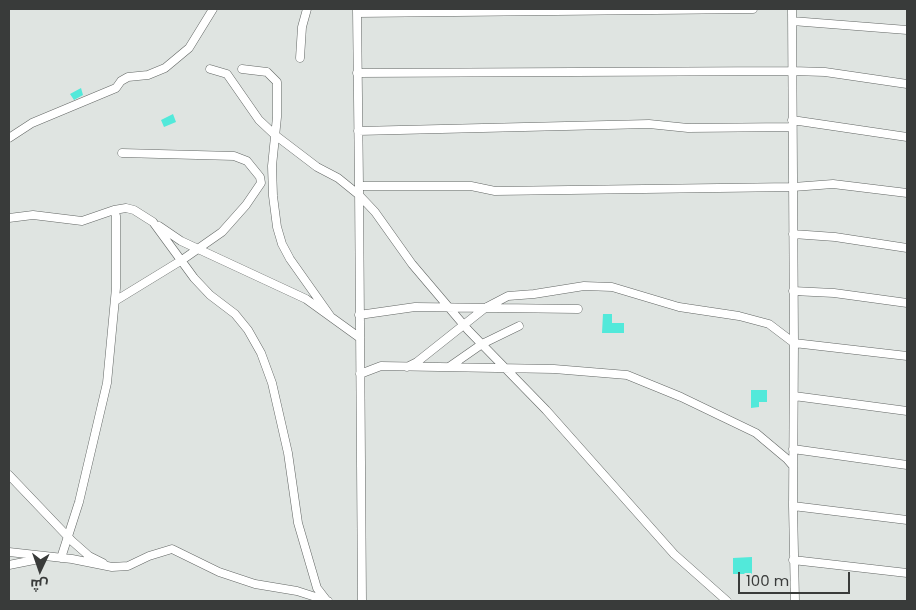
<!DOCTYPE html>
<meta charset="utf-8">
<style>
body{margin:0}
#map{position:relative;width:916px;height:610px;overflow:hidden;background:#dfe4e1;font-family:Poppins,Cairo,sans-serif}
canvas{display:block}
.frame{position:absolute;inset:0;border:10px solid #393b3a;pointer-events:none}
.north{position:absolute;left:15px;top:545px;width:50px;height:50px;-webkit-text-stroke:4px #dfe4e1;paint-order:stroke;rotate:183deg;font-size:14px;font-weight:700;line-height:20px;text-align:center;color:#393b3a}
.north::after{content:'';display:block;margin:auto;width:18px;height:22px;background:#393b3a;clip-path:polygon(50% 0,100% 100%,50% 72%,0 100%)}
.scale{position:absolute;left:738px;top:572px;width:112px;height:22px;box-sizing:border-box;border:2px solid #393b3a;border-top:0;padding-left:6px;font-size:15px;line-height:18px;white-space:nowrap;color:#393b3a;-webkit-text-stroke:4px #dfe4e1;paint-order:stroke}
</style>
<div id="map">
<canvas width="916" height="610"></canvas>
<div class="frame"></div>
<div class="north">ش</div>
<div class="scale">100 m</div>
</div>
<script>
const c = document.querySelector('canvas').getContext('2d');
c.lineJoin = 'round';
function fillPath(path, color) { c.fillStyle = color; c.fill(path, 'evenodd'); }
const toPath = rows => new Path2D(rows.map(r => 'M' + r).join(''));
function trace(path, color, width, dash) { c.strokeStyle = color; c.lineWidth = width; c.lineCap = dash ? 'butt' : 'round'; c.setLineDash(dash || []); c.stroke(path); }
const building = toPath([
 [81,88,83,95,74,100,70,94],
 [173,114,176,122,164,127,161,120],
 [603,314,612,314,612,323,624,323,624,333,602,333],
 [751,390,767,390,767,402,759,402,759,407,751,408],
 [752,557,752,574,733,574,733,558]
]);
const street = toPath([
 [357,9,359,186,362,601],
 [792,9,794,343,793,506,795,601],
 [357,13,753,9],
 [792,21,907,30],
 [300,58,302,27,307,9],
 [210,69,227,74,259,120,275,135,317,167,338,178,359,195,375,212,412,264,468,330,546,410,674,554,727,601],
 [242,69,267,72,277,82,277,117,272,166,273,196,277,227,282,244,290,259,331,317],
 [357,73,792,71,825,72,907,84],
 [792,120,907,137],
 [358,131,649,124,688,128,792,127],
 [9,138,32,123,116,88,121,81,128,77,148,75,165,68,189,48,213,9],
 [359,186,471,186,495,191,793,187,833,184,907,193],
 [9,218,33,215,82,221,114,210,126,208,134,210,153,222,194,278,210,295,235,314,248,330,261,353,272,383,288,453,298,523,317,588,327,601],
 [159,226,181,241,306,299,360,338],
 [793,234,835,237,907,248],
 [793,291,834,293,907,303],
 [115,301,182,260,222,232,246,205,261,183,260,177,247,161,234,156,122,153],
 [359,315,415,307,578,309],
 [407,367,417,362,485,308,508,296,534,294,584,286,612,287,679,307,739,316,769,324,794,343,907,356],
 [449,367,482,344,519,326],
 [360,374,381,366,554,369,627,375,681,397,756,433,787,459,793,466],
 [794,396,907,411],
 [793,449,907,465],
 [9,475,72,541,89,556,103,563],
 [793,506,907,520],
 [9,552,72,559,112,567,128,566,149,556,172,549,219,572,255,584,297,591,328,601],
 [61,558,79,502,107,383,116,288,116,216,114,210],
 [793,560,907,573],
 [9,565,39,559]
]);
fillPath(building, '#52e9da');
trace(street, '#626664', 9);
trace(street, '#fff', 8);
</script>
